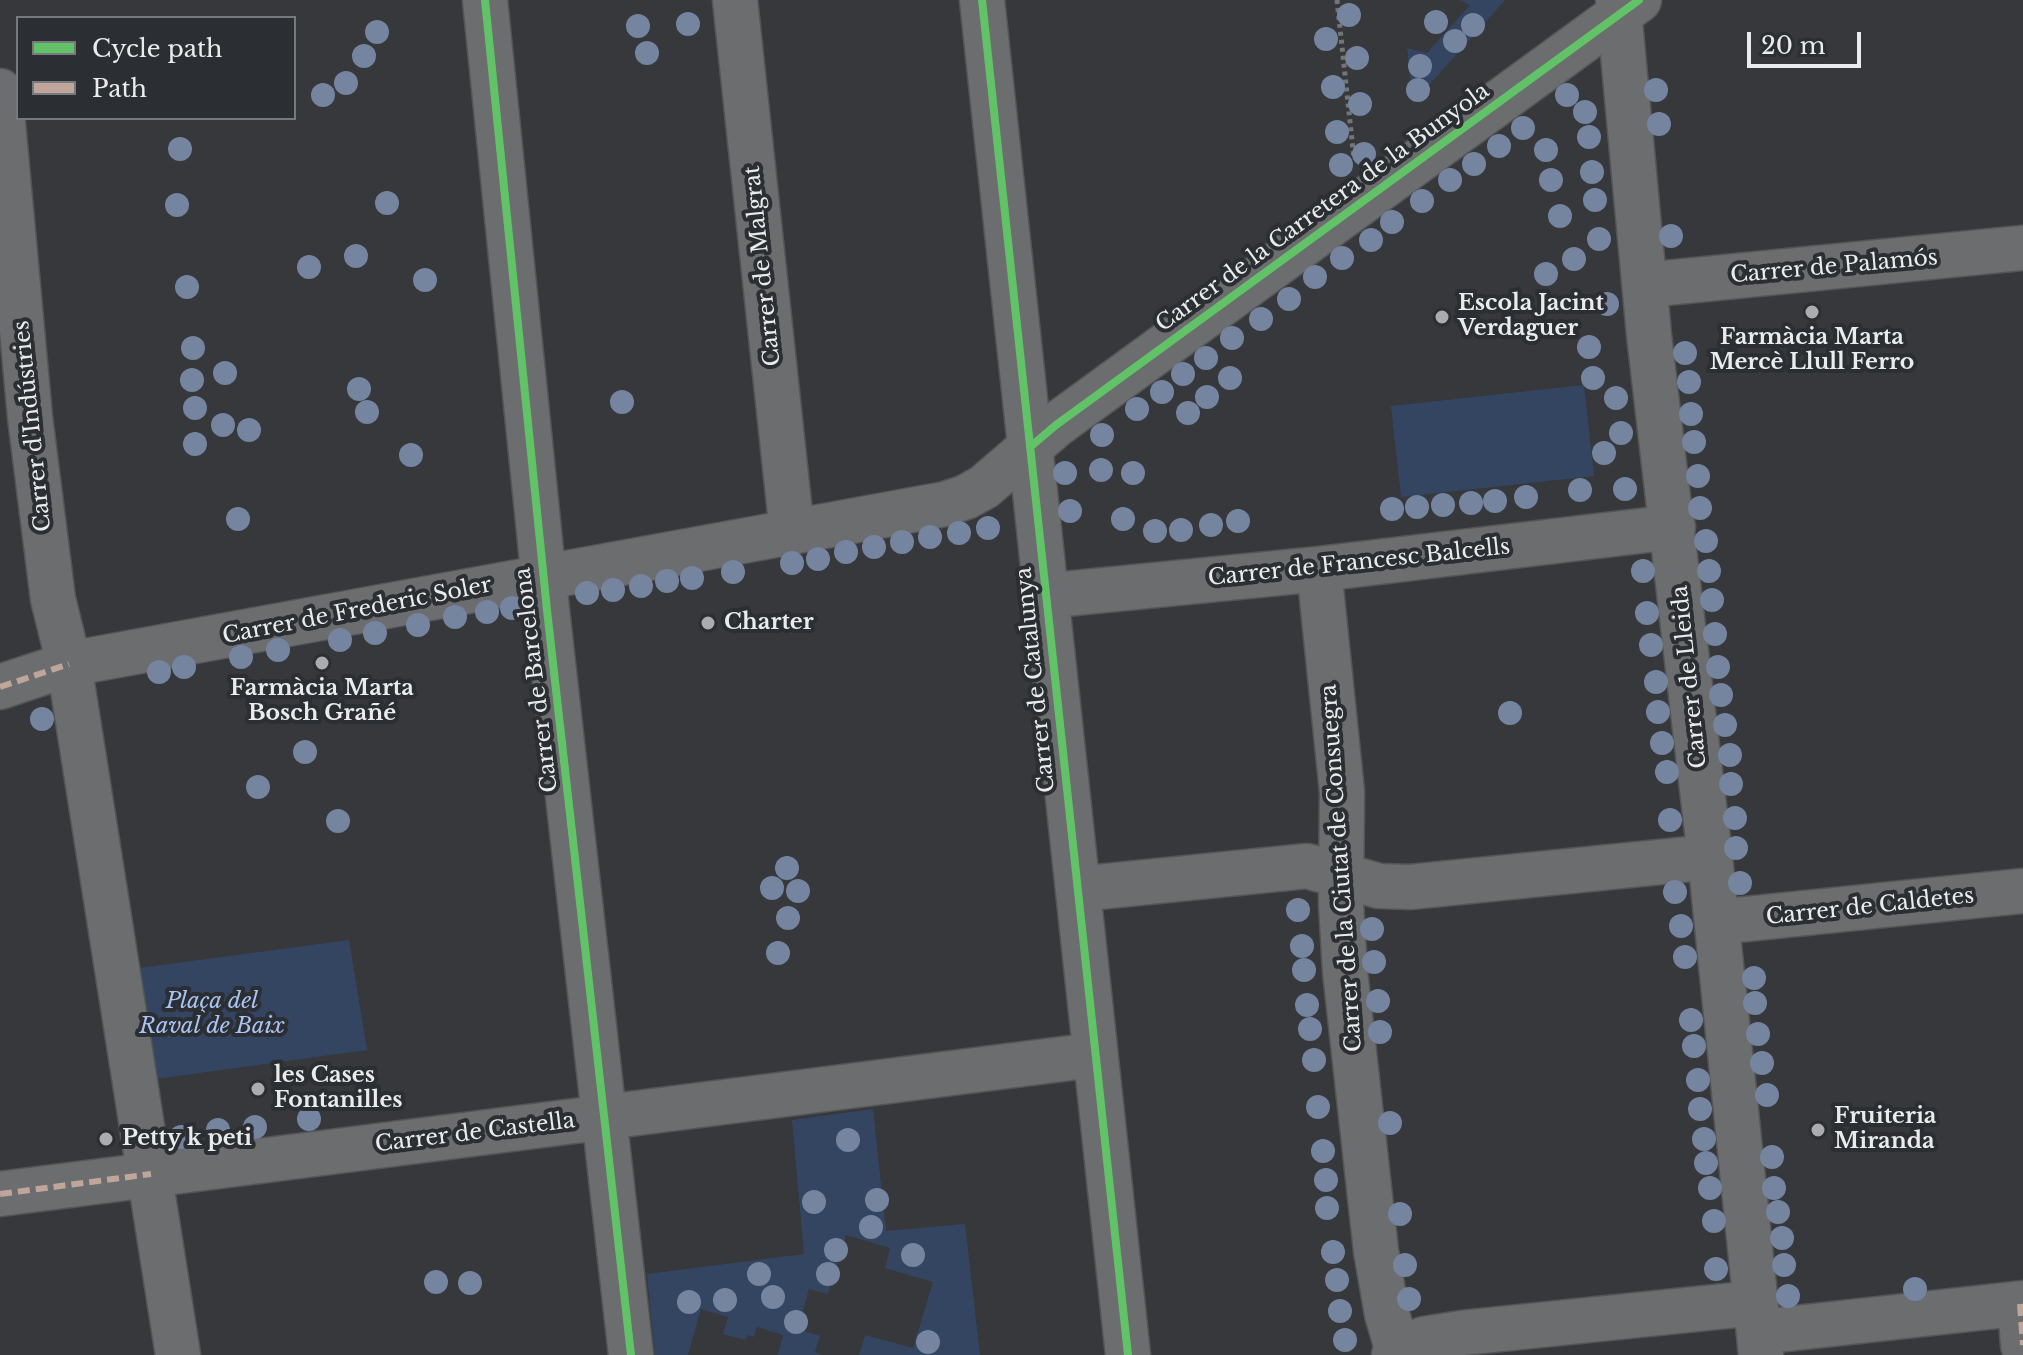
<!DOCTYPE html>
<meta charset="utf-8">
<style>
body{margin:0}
#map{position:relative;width:2023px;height:1355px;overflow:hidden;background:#36383b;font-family:"Libre Baskerville",serif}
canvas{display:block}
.legend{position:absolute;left:16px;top:16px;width:280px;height:104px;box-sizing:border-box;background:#2b2e32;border:2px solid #777a7d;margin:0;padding:10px 14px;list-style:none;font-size:24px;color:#e9ebed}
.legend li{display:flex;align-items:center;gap:16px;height:40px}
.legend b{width:40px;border:2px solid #777a7d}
.scale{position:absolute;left:1747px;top:32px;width:114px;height:36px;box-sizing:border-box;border:4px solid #e9ebed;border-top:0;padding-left:10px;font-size:24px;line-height:28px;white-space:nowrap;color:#e9ebed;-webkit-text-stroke:6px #2b2e32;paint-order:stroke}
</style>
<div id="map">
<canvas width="2023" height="1355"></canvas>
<ul class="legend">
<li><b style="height:10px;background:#61c268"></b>Cycle path</li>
<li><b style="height:10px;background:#c0a59a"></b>Path</li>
</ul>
<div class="scale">20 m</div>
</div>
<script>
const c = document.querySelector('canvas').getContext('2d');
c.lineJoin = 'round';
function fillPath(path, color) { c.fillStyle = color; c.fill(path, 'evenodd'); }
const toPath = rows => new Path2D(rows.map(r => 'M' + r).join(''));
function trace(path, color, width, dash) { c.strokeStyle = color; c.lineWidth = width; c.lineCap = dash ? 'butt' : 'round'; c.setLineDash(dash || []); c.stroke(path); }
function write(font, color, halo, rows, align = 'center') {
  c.font = font + ' "Libre Baskerville",serif'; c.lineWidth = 8; c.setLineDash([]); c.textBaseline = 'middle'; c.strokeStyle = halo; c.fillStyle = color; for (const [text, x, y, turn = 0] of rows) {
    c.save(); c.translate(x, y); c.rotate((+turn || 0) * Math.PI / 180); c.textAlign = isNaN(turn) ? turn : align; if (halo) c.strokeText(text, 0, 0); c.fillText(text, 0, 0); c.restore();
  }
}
const green = toPath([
 [1459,0,1505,0,1413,103,1407,48,1427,53,1470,5],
 [1584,385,1594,476,1401,497,1391,406],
 [349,940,367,1050,156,1079,139,968],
 [873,1109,886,1231,965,1224,980,1355,859,1355,865,1335,913,1348,933,1282,885,1268,890,1248,846,1235,828,1294,809,1289,798,1329,820,1336,815,1352,823,1355,778,1355,783,1335,757,1327,754,1337,748,1335,745,1340,723,1334,728,1317,701,1309,688,1355,655,1355,647,1274,804,1254,792,1120]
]);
const path = toPath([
 [1337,0,1354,159]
]);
const minor = toPath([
 [485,0,547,610,631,1355],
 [735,0,792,532],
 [982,0,1128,1355],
 [1618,0,1649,335,1710,857,1761,1355],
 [0,91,30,417,53,599,69,664,178,1355],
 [1645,285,2023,248],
 [1319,569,1342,792,1341,904,1345,971,1376,1251,1387,1314,1399,1355],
 [1044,596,1319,569,1673,527],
 [0,687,69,664,945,504,966,497,984,487,1056,425,1639,0],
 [1078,889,1307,866,1379,886,1410,887,1710,857],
 [1717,922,2023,891],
 [0,1194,1094,1055],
 [2020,1304,2023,1345],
 [1759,1332,2023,1303],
 [1394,1355,1424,1339,1462,1333,1755,1303]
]);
const quiet = toPath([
 [0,687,69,664],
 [0,1194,151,1174],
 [2020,1304,2023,1345]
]);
const cycleway = toPath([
 [485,0,547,610,631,1355],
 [982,0,1128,1355],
 [1030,447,1056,425,1639,0]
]);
const trees = [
 [1349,15],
 [1436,22],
 [688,24],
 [1473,25],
 [638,26],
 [377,32],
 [1326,39],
 [1455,41],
 [647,53],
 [364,56],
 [1357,58],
 [1420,66],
 [346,83],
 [1333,87],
 [1418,90],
 [1656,90],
 [323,95],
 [1567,95],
 [1360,104],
 [1585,112],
 [1659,124],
 [1523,128],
 [1337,132],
 [1589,137],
 [1499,146],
 [180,149],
 [1546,150],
 [1364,154],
 [1474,164],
 [1341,165],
 [1592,172],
 [1450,180],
 [1551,180],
 [1595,200],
 [1422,201],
 [387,203],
 [177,205],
 [1560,216],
 [1392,222],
 [1671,236],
 [1599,239],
 [1371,240],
 [356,256],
 [1342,258],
 [1574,259],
 [309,267],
 [1546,274],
 [1315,277],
 [425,280],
 [187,287],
 [1289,299],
 [1607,304],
 [1261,319],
 [1232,338],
 [1589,347],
 [193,348],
 [1685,353],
 [1206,358],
 [225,373],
 [1183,374],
 [1230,378],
 [1593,378],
 [192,380],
 [1689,382],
 [359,389],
 [1162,392],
 [1207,397],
 [1616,398],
 [622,402],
 [195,408],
 [1137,409],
 [367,412],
 [1188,413],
 [1691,414],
 [223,425],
 [249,430],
 [1621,433],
 [1102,435],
 [1694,442],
 [195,444],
 [1604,453],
 [411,455],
 [1101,470],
 [1065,473],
 [1133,473],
 [1698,476],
 [1625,489],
 [1580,490],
 [1526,497],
 [1495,501],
 [1471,503],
 [1443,505],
 [1417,507],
 [1700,508],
 [1392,509],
 [1070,511],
 [238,519],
 [1123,519],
 [1238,521],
 [1211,525],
 [988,528],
 [1181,530],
 [1155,531],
 [959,533],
 [930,537],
 [1706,541],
 [902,542],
 [874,547],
 [846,552],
 [818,559],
 [792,563],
 [1643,571],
 [1709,571],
 [733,572],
 [692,578],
 [667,581],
 [641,586],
 [613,590],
 [587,593],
 [1712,600],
 [512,608],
 [487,612],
 [1647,613],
 [455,617],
 [418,625],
 [375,633],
 [1715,634],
 [340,640],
 [1651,645],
 [278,650],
 [241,657],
 [184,667],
 [1718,667],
 [159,672],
 [1656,682],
 [1721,695],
 [1658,712],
 [1510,713],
 [42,719],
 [1725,725],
 [1662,743],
 [305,752],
 [1730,755],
 [1667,772],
 [1731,784],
 [258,787],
 [1735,818],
 [1670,820],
 [338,821],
 [1736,848],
 [787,868],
 [1740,883],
 [772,888],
 [798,891],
 [1675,892],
 [1298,910],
 [788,918],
 [1681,926],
 [1372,929],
 [1302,946],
 [778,953],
 [1685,957],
 [1374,962],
 [1304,970],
 [1754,978],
 [1378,1001],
 [1755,1003],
 [1307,1005],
 [1691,1020],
 [1310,1029],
 [1380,1032],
 [1758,1034],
 [1694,1046],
 [1314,1060],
 [1762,1063],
 [1698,1080],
 [1767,1095],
 [1318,1107],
 [1700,1109],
 [309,1119],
 [1390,1123],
 [255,1127],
 [218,1130],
 [181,1137],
 [1704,1139],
 [848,1140],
 [1323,1151],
 [1772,1157],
 [1706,1163],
 [1326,1180],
 [1710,1188],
 [1774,1188],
 [877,1200],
 [814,1202],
 [1327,1208],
 [1778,1212],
 [1400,1214],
 [1714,1221],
 [871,1227],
 [1782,1238],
 [836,1250],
 [1333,1252],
 [913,1255],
 [1405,1265],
 [1784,1265],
 [1716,1269],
 [759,1274],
 [828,1274],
 [1337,1280],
 [436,1282],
 [470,1283],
 [1915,1289],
 [1788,1296],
 [773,1297],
 [1409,1299],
 [725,1300],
 [689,1302],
 [1340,1311],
 [796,1322],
 [1345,1340],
 [928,1342]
];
const markers = [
 [1812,312,8,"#aaacaf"],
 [1442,317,8,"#aaacaf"],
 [708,623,8,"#aaacaf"],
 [322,663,8,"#aaacaf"],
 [258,1089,8,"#aaacaf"],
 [1818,1130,8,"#aaacaf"],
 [106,1139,8,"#aaacaf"]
];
const streetNames = [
 ["Carrer de la Carretera de la Bunyola",1323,208,-36],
 ["Carrer de Malgrat",763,266,-96],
 ["Carrer de Palamós",1834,267,-5],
 ["Carrer d'Indústries",33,426,-96],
 ["Carrer de Francesc Balcells",1359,563,-6],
 ["Carrer de Frederic Soler",357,611,-11],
 ["Carrer de Lleida",1690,677,-96],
 ["Carrer de Barcelona",537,680,-97],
 ["Carrer de Catalunya",1036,680,-96],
 ["Carrer de la Ciutat de Consuegra",1342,868,-94],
 ["Carrer de Caldetes",1870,907,-6],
 ["Carrer de Castella",475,1133,-7]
];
const poiNames = [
 ["Escola Jacint",1458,304],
 ["Verdaguer",1458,329],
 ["Farmàcia Marta",1812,338,"center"],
 ["Mercè Llull Ferro",1812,363,"center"],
 ["Charter",724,623],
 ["Farmàcia Marta",322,689,"center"],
 ["Bosch Grañé",322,714,"center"],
 ["les Cases",274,1076],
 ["Fontanilles",274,1101],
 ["Fruiteria",1834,1117],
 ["Miranda",1834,1142],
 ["Petty k peti",122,1139]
];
const parkNames = [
 ["Plaça del",212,1002],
 ["Raval de Baix",212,1027]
];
fillPath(green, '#344562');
trace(minor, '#535557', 47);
trace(path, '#747577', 5, [4, 4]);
trace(minor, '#6c6d6e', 44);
trace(quiet, '#c0a59a', 6, [12, 6]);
trace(cycleway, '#61c268', 8);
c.fillStyle = '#7585a0';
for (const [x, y] of trees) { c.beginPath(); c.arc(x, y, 12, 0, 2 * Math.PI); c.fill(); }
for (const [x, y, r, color] of markers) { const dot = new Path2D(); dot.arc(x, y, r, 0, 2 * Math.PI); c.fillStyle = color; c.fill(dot); trace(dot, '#2b2e32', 3); }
write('22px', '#e9ebed', '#2b2e32', streetNames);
write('bold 22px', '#e9ebed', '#2b2e32', poiNames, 'left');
write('italic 22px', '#a9c4f2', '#2b2e32', parkNames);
</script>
